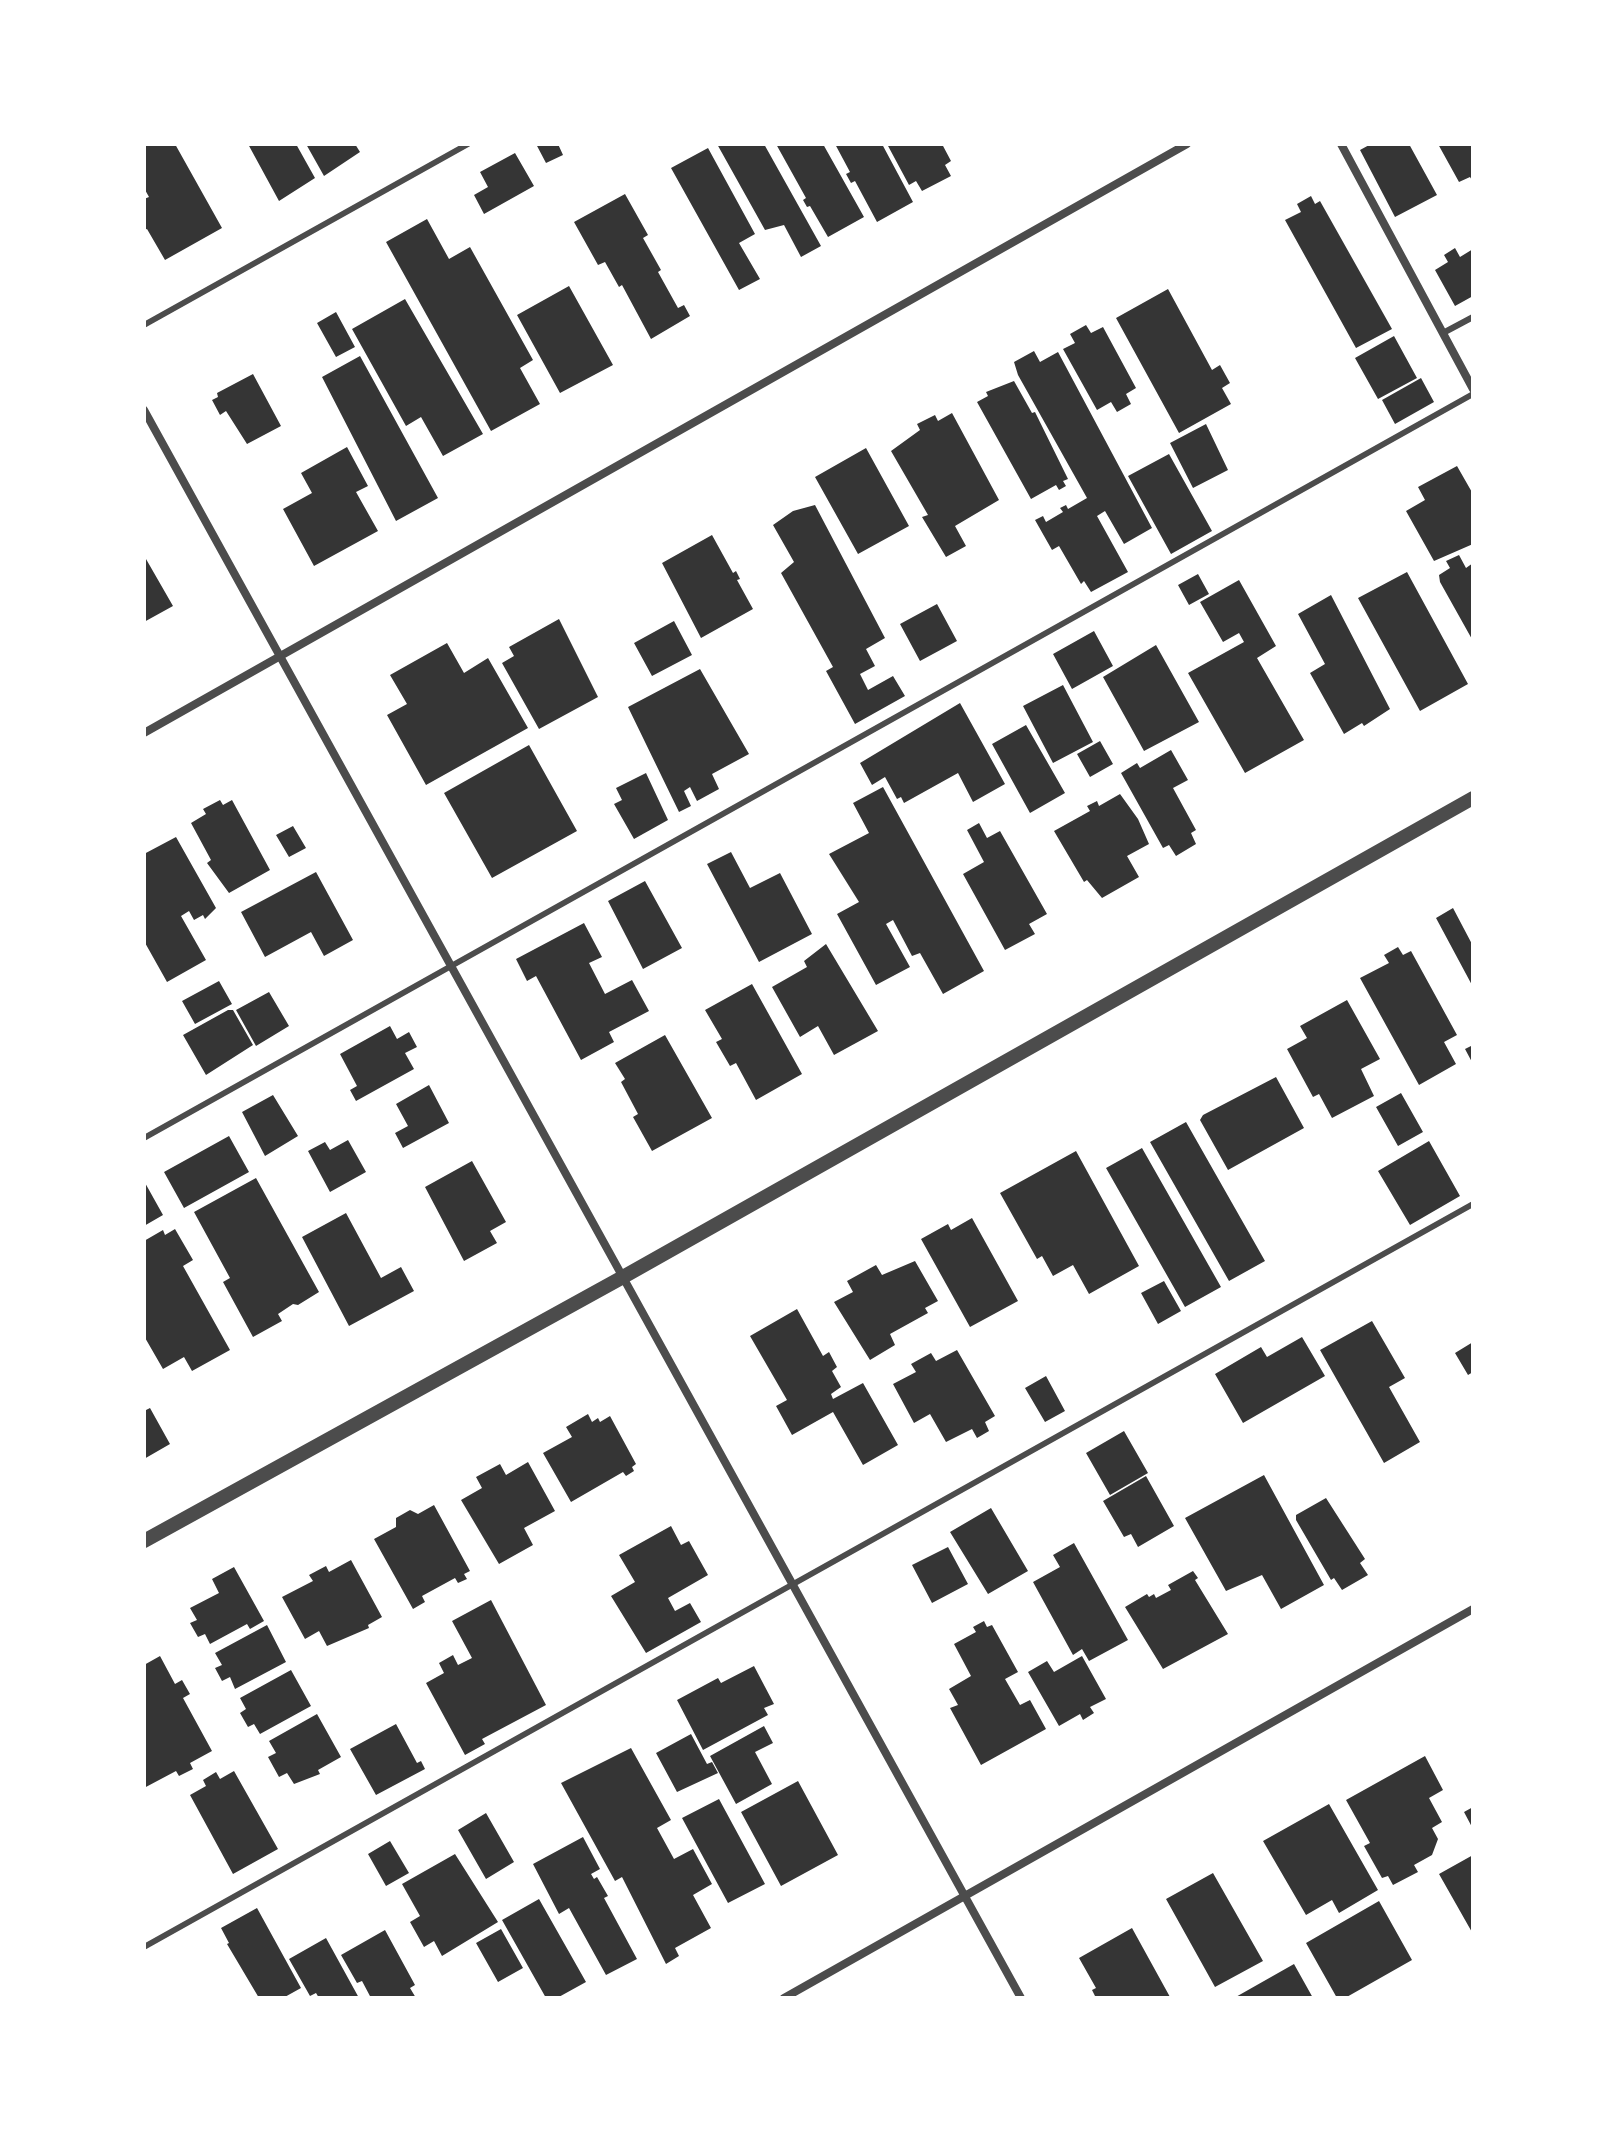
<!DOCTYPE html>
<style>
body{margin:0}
#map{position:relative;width:1617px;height:2142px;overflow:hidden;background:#fff;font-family:"Open Sans",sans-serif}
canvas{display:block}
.frame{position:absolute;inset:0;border:146px solid #fff;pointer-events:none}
</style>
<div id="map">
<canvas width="1617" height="2142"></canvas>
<div class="frame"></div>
</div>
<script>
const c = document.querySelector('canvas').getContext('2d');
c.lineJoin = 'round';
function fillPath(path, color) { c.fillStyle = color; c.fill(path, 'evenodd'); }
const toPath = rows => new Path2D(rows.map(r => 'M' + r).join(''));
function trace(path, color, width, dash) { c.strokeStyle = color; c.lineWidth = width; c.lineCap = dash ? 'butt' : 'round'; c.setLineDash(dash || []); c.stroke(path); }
const building = toPath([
 [144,144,175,144,222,228,165,260,147,229,144,230,144,199,149,197,144,188],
 [248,144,296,144,315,178,279,201],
 [306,144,355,144,360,152,324,176],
 [536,144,558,144,563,155,546,163],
 [717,144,764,144,821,246,801,257,784,225,765,230],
 [776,144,823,144,864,217,828,237,810,206,807,207,803,200,806,198],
 [835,144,882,144,913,202,877,222,855,181,851,183,846,174,850,172],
 [887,144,942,144,951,161,945,165,951,176,922,191,916,181,909,185],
 [1371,144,1409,144,1437,195,1395,217,1360,150],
 [1438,144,1473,144,1473,182,1470,177,1459,182],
 [708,148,755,234,739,243,760,279,739,290,671,168],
 [515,153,534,186,484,214,474,195,488,187,480,172],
 [625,194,648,235,643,238,661,270,658,272,678,308,684,305,690,316,651,339,622,285,619,287,605,262,598,265,574,222],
 [1311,196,1315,204,1320,201,1392,329,1356,348,1285,220,1301,212,1297,204],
 [427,219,449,259,470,247,533,360,520,368,540,404,491,431,386,242],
 [1455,248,1460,257,1473,249,1473,296,1455,306,1435,270,1448,262,1444,255],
 [569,286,613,365,560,393,517,315],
 [1168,289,1212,370,1220,365,1230,383,1222,388,1231,404,1179,433,1116,318],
 [405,299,483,434,443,456,421,417,406,426,352,329],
 [336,312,355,347,336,357,317,323],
 [1086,325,1091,333,1103,327,1136,388,1126,394,1131,404,1117,412,1111,402,1097,410,1063,349,1075,343,1070,334],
 [1394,336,1417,378,1378,399,1355,358],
 [1034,351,1040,362,1058,352,1152,528,1124,544,1105,511,1097,516,1128,572,1091,592,1084,581,1081,584,1059,546,1052,550,1035,520,1043,516,1046,522,1063,512,1060,508,1066,505,1068,509,1087,498,1018,375,1014,362],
 [360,356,438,498,396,521,322,377],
 [253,374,281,426,247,444,226,411,220,415,212,400,218,397,217,393],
 [1421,378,1434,402,1395,424,1382,400],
 [1014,381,1032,413,1035,412,1068,479,1063,481,1066,486,1059,490,1056,485,1031,499,977,402,988,396,986,392],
 [952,413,999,500,955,526,966,546,946,557,922,517,928,515,891,451,920,430,917,424,935,415,938,421],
 [1206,424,1228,470,1193,488,1170,443],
 [347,447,368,486,356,492,378,531,314,566,283,509,312,493,301,473],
 [866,448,909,526,858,554,815,477],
 [1169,454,1212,531,1171,554,1128,476],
 [1457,466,1473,494,1473,544,1434,561,1406,511,1425,500,1418,487],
 [815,505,885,638,866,649,875,666,860,674,868,690,893,676,905,696,855,724,826,671,833,667,781,573,794,562,773,525,793,511],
 [712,535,733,573,736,571,740,579,737,580,753,609,701,638,662,563],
 [1459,555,1466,568,1473,563,1473,641,1440,582,1439,575,1450,568,1446,561],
 [146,559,173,606,144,622,144,560],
 [1407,572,1468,684,1420,711,1358,598],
 [1198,574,1209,594,1189,605,1178,585],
 [1239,580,1276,646,1257,658,1304,740,1245,773,1188,673,1244,642,1239,633,1223,642,1200,602],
 [1331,595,1390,709,1364,726,1362,723,1344,734,1310,673,1325,664,1298,614],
 [937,604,957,641,920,661,900,624],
 [559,619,598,697,539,729,502,663,514,656,509,647],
 [674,621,692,655,652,676,634,643],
 [1094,631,1113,666,1072,689,1053,654],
 [447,643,464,673,488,658,528,728,426,785,387,715,407,704,390,675],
 [1156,645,1199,722,1144,751,1103,677],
 [700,669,749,754,712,774,719,789,697,801,690,787,684,791,691,806,679,812,628,707],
 [1063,685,1093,742,1053,763,1023,706],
 [960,703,1005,784,973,802,958,773,904,803,901,797,897,799,885,777,872,785,860,763],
 [1026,725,1065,793,1030,813,992,744],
 [1100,741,1113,764,1090,777,1077,754],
 [529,745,577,831,492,878,444,793],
 [1171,750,1188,780,1173,788,1196,830,1191,833,1196,844,1176,856,1169,845,1163,848,1121,773,1137,763,1140,768],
 [646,773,668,820,634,839,614,804,622,800,616,788],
 [883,787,984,971,943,994,920,953,912,956,893,920,886,924,910,967,876,985,837,914,859,902,829,854,869,833,853,803],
 [1120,794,1138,819,1149,844,1127,856,1139,877,1102,898,1087,880,1084,882,1054,831,1090,811,1087,806,1097,801,1099,806],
 [220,800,223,805,232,800,270,870,229,893,207,863,211,860,191,823,206,814,203,809],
 [979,823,987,838,1000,831,1047,914,1029,924,1035,934,1005,950,963,874,984,862,967,830],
 [293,826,306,848,289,857,276,835],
 [176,837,216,908,205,919,203,915,194,920,189,911,181,916,206,960,167,982,144,941,144,854],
 [731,852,750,888,780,873,812,934,759,962,707,864],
 [316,872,353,940,324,956,311,932,265,957,241,912],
 [645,881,682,948,643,969,608,901],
 [1453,908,1473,946,1473,987,1436,918],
 [584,923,602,957,589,963,605,994,632,980,649,1011,609,1032,614,1042,581,1060,536,976,527,981,516,959],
 [826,944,878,1031,834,1055,818,1026,800,1037,772,987,807,967,804,961],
 [1398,947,1403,955,1411,951,1457,1035,1444,1042,1456,1064,1419,1085,1360,978,1389,963,1384,955],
 [219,981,232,1004,195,1024,182,1001],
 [752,984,802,1074,756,1100,736,1063,730,1066,716,1042,722,1039,705,1010],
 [269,992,289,1026,256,1046,236,1010],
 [1347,1000,1380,1059,1361,1069,1374,1096,1332,1118,1319,1094,1313,1097,1287,1049,1307,1038,1300,1026],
 [228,1010,233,1010,253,1045,206,1075,183,1035],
 [390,1026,397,1039,409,1032,417,1047,405,1053,414,1069,356,1101,350,1090,357,1086,340,1054],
 [665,1035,712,1118,652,1151,633,1117,638,1114,621,1082,625,1079,615,1063],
 [1473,1045,1473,1064,1465,1049],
 [1276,1077,1304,1128,1228,1170,1200,1120,1203,1115],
 [429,1085,449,1123,403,1148,395,1133,408,1126,396,1104],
 [1401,1093,1423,1132,1398,1146,1376,1107],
 [273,1095,298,1136,265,1156,242,1112],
 [1186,1122,1265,1261,1229,1281,1150,1142],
 [229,1136,249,1172,184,1208,164,1172],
 [348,1140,366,1172,330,1192,308,1151,325,1142,330,1150],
 [1429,1141,1460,1196,1410,1225,1378,1171],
 [1142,1148,1221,1287,1185,1307,1106,1168],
 [1076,1151,1139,1266,1089,1294,1073,1265,1053,1276,1042,1256,1037,1259,1000,1193],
 [472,1161,506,1222,490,1231,497,1243,464,1261,425,1187],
 [256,1178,319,1292,298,1305,293,1304,278,1314,282,1321,253,1337,223,1282,230,1278,194,1212],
 [144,1181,163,1215,144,1226],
 [346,1213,381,1278,401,1267,414,1291,349,1326,302,1237],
 [972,1218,1018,1301,970,1327,921,1239,948,1224,951,1230],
 [175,1229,193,1260,183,1266,230,1350,192,1371,184,1357,163,1369,144,1336,144,1241,163,1230,165,1235],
 [915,1261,938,1301,925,1308,928,1313,890,1334,895,1345,870,1360,834,1302,853,1292,847,1281,876,1265,882,1275],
 [1164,1281,1181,1311,1158,1324,1141,1293],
 [797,1309,823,1356,829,1352,837,1367,832,1371,841,1387,831,1394,833,1399,863,1383,898,1445,863,1465,833,1412,792,1435,776,1406,787,1400,750,1336],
 [1372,1321,1405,1378,1389,1387,1420,1442,1384,1463,1320,1350],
 [1302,1337,1325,1376,1243,1423,1215,1374,1261,1347,1267,1357],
 [1473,1342,1473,1372,1468,1375,1455,1353],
 [957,1350,995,1416,985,1422,989,1431,977,1438,972,1429,946,1442,930,1414,914,1423,893,1384,916,1372,911,1364,931,1353,936,1361],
 [1046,1376,1065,1411,1045,1422,1025,1388],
 [150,1408,170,1444,144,1459,144,1411],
 [588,1414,592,1422,598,1418,600,1422,610,1416,636,1464,632,1467,634,1471,626,1476,623,1472,571,1502,543,1453,572,1437,566,1427],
 [1124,1431,1148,1473,1110,1495,1086,1453],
 [528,1462,555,1511,524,1528,533,1545,499,1564,461,1500,482,1488,476,1477,500,1464,506,1475],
 [1264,1475,1324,1585,1281,1609,1262,1575,1226,1591,1185,1518],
 [1146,1476,1174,1526,1138,1547,1131,1534,1124,1537,1103,1501],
 [1326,1498,1365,1559,1360,1563,1368,1575,1342,1590,1334,1578,1331,1580,1296,1520,1296,1515],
 [434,1505,470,1571,464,1574,467,1579,458,1583,455,1578,422,1596,425,1602,413,1609,374,1539,396,1527,396,1518,410,1510,418,1514],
 [991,1508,1028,1571,988,1594,950,1532],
 [671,1526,681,1545,689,1541,708,1575,668,1598,675,1611,690,1603,701,1622,646,1653,611,1596,635,1582,619,1555],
 [1074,1543,1128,1640,1089,1661,1082,1649,1073,1655,1033,1582,1060,1567,1053,1555],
 [948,1547,968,1584,932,1603,912,1565],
 [351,1560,382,1617,368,1625,369,1628,327,1646,319,1631,305,1639,282,1597,313,1581,309,1575,326,1566,329,1572],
 [234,1567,264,1621,250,1629,247,1624,210,1644,205,1634,198,1637,190,1623,197,1620,190,1608,219,1593,212,1579],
 [1193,1571,1198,1578,1195,1580,1228,1634,1163,1669,1125,1607,1147,1594,1149,1597,1154,1594,1156,1598,1171,1590,1168,1585],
 [491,1600,546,1705,482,1739,485,1744,465,1755,426,1683,444,1673,439,1663,453,1655,458,1665,472,1658,452,1621],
 [984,1621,987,1627,992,1625,1018,1672,1005,1679,1020,1705,1030,1700,1046,1729,981,1765,950,1708,958,1705,949,1689,971,1676,954,1644,976,1632,973,1627],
 [267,1625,286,1662,235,1689,230,1677,222,1681,215,1668,222,1665,215,1653],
 [160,1656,175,1684,182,1680,190,1694,183,1698,212,1751,190,1763,193,1769,179,1776,176,1771,144,1788,144,1665],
 [1082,1656,1106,1699,1090,1707,1094,1713,1083,1720,1080,1714,1059,1726,1028,1672,1047,1661,1054,1672],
 [754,1666,774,1704,764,1708,768,1715,703,1750,677,1700,718,1678,721,1683],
 [291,1670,311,1706,260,1734,254,1724,248,1727,240,1713,246,1709,240,1698],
 [317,1714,341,1757,318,1770,320,1774,294,1784,287,1773,279,1777,268,1757,276,1753,269,1741],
 [396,1724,417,1763,421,1761,425,1769,376,1795,350,1749],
 [764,1726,773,1743,755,1752,772,1784,736,1804,710,1756],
 [691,1734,707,1764,712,1762,718,1773,677,1792,656,1753],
 [631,1748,671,1820,657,1828,674,1859,693,1849,712,1884,693,1895,711,1928,675,1948,679,1956,666,1964,622,1877,615,1881,561,1783],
 [1425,1756,1443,1790,1429,1798,1442,1822,1432,1828,1438,1839,1432,1855,1414,1865,1418,1872,1393,1885,1388,1876,1382,1878,1364,1846,1370,1843,1346,1800],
 [234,1771,278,1849,233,1874,190,1795,206,1786,203,1780,216,1772,220,1779],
 [798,1781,838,1855,781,1886,741,1812],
 [719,1799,765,1884,728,1903,682,1818],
 [1329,1804,1378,1890,1339,1913,1332,1900,1306,1915,1263,1841],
 [1473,1807,1473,1829,1464,1812],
 [486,1813,514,1862,486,1879,458,1830],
 [583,1837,600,1869,591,1874,594,1879,597,1877,608,1896,604,1898,637,1959,606,1975,569,1908,559,1914,533,1864],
 [390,1841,409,1873,386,1886,368,1854],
 [455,1854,498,1922,442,1956,434,1941,424,1947,410,1922,420,1916,402,1884],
 [1473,1855,1473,1934,1439,1874],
 [1213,1873,1263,1961,1215,1987,1166,1899],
 [539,1899,586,1982,557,1998,546,1998,502,1920],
 [1379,1901,1412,1960,1345,1998,1337,1998,1306,1943],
 [257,1908,301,1988,283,1998,259,1998,227,1944,229,1943,221,1928],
 [1132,1928,1170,1997,1168,1998,1096,1998,1092,1990,1096,1988,1079,1958],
 [501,1929,523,1968,498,1982,476,1943],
 [385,1930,415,1985,410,1988,416,1998,371,1998,362,1981,357,1983,341,1955],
 [326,1938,359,1998,319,1998,316,1993,310,1996,289,1959],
 [1294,1964,1313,1998,1234,1998]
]);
const service = toPath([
 [144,325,468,144],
 [1443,333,1473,317],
 [144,1138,1473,394],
 [144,1947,1473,1204]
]);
const minor = toPath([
 [1341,144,1473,389],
 [144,410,1021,1998],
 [144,733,1187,144],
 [784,1998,1473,1609]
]);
const tertiary = toPath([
 [144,1541,623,1277,1473,798]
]);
fillPath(building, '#353535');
trace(service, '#4c4c4c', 6);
trace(minor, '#4c4c4c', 8);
trace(tertiary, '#4c4c4c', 14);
</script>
